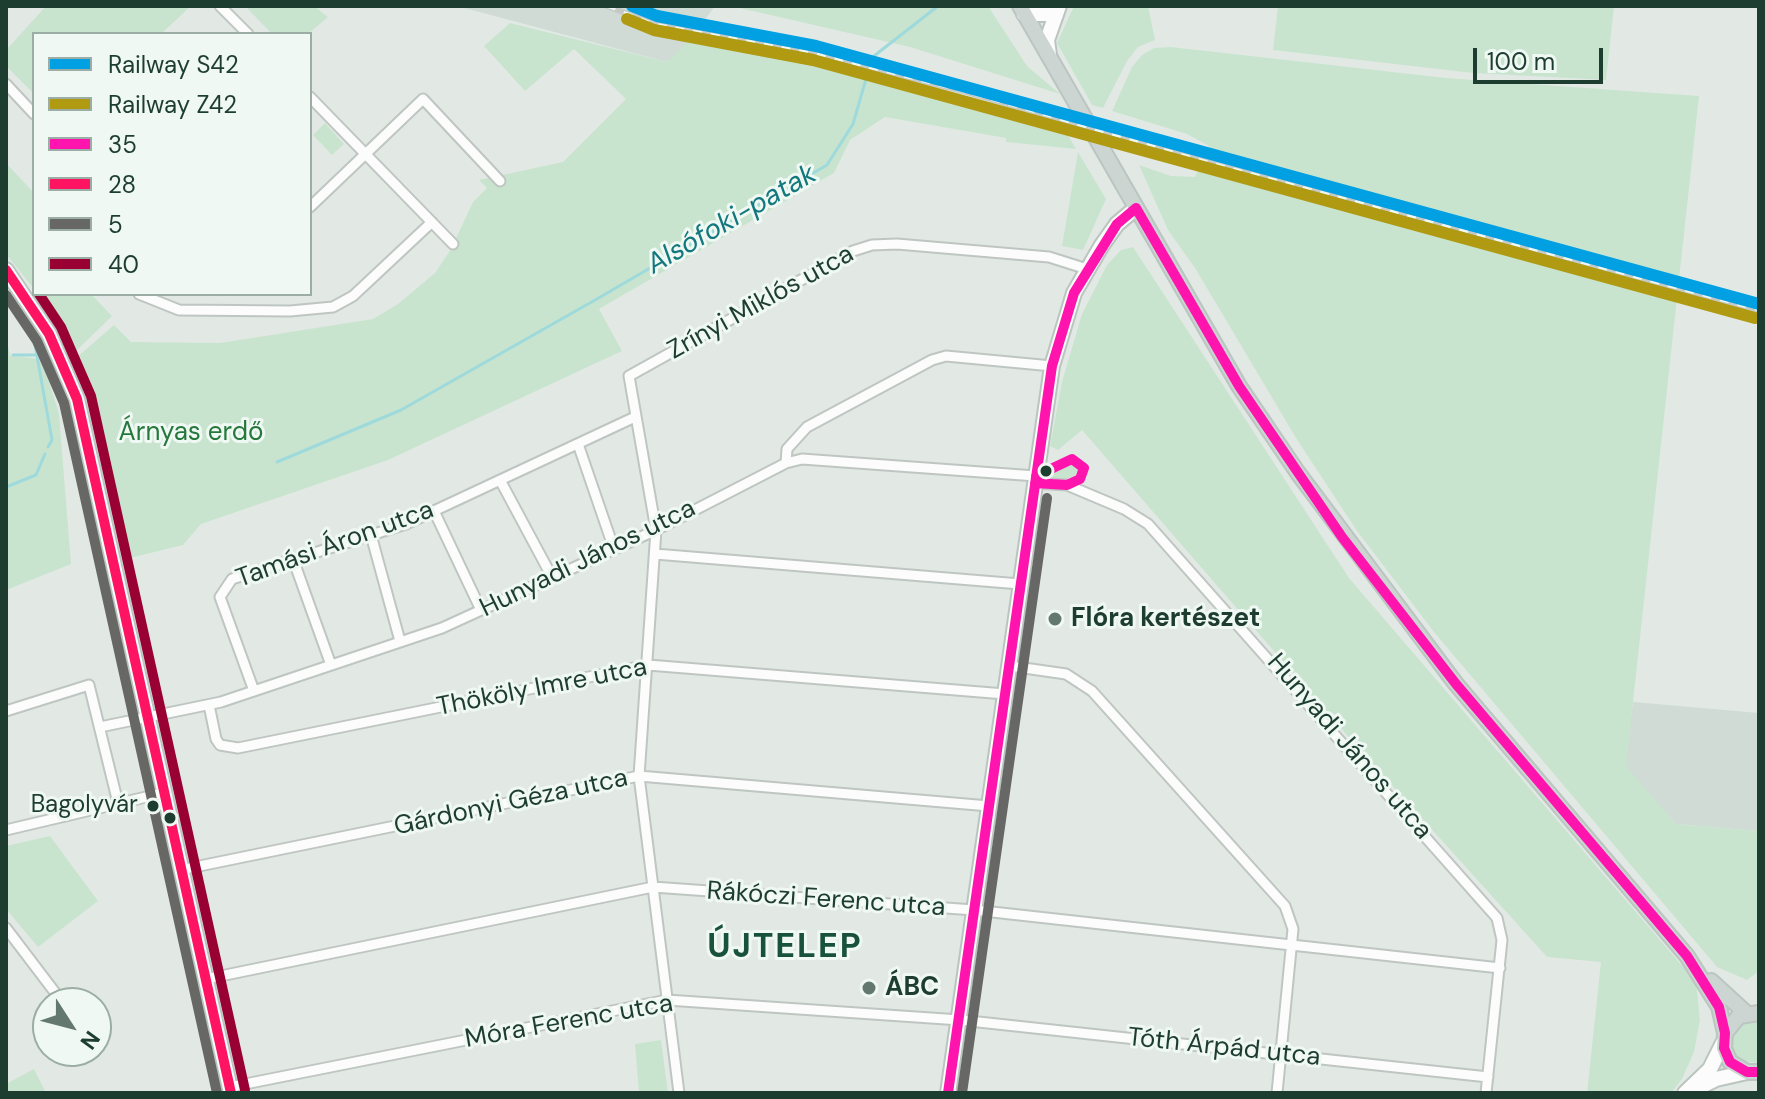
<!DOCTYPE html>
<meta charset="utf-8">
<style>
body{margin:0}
#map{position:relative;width:1765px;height:1099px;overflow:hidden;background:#e2e9e5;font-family:"DM Sans",sans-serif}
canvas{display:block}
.frame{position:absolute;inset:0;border:8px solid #1e3d31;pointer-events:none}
.legend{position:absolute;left:32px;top:32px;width:280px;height:264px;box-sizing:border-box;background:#eff8f3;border:2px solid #9bada5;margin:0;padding:10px 14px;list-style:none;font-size:24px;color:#1e3d31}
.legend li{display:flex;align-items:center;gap:16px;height:40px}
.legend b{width:40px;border:2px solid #9bada5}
.north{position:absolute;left:32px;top:987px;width:80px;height:80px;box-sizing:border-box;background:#eff8f3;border:2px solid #9bada5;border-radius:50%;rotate:126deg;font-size:22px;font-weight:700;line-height:32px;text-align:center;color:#1e3d31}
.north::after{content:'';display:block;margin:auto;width:28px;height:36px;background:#637970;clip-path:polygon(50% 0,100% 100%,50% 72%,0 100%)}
.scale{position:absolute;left:1473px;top:48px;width:130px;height:36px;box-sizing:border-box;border:4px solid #1e3d31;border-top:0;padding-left:10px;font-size:24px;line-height:28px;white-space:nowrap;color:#1e3d31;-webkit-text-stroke:6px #eff8f3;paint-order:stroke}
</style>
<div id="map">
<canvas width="1765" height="1099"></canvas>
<div class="frame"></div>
<ul class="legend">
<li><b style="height:10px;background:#00a0e3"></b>Railway S42</li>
<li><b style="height:10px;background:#b09a11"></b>Railway Z42</li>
<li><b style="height:10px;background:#ff15ad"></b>35</li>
<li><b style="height:10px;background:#ff1464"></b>28</li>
<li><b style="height:10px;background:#676765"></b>5</li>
<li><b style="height:10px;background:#903"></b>40</li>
</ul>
<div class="north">N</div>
<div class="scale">100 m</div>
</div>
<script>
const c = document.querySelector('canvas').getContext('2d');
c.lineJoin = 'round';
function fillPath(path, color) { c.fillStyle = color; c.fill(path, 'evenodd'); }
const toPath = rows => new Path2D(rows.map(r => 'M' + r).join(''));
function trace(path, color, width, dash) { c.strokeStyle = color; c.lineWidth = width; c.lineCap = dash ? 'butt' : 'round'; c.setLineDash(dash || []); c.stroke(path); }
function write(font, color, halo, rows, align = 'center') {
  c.font = font + ' "DM Sans",sans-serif'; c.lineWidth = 6; c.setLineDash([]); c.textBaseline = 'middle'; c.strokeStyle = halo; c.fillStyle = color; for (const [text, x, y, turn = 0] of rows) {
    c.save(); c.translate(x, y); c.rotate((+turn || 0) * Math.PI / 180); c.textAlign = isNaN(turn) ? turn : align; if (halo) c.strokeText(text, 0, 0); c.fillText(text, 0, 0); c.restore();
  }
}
const built = toPath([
 [457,6,715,6,681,52,667,62],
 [1633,702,1759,713,1759,831,1676,824,1625,767]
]);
const green = toPath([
 [46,6,191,6,161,34,34,34,34,94,6,66,6,50],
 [245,6,314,6,328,17,308,34,272,34],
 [731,6,988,6,1027,66,1060,94,910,47],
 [1074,6,1148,6,1155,40,1138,47,1127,61,1103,108,1092,105,1057,43],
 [1278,6,1614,6,1606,80,1473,73,1273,50],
 [510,23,667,62,690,40,815,66,1068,135,1076,149,1006,142,1006,138,885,117,850,140,834,173,599,309,622,351,388,460,201,524,183,545,126,559,110,477,76,358,114,325,131,342,220,343,373,319,398,304,435,273,451,249,473,202,487,188,479,180,563,162,626,99,574,49,525,91,484,46],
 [1171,47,1446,78,1699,96,1626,766,1676,824,1759,831,1759,971,1747,980,1717,967,1434,632,1357,531,1296,438,1195,268,1168,230,1139,165,1171,176,1195,177,1209,146,1187,134,1112,111,1132,67,1142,55,1154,48],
 [325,123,344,144,332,155,313,135],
 [1078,152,1106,199,1083,250,1062,246],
 [6,163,34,193,34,289,6,254],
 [1133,247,1349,578,1696,982,1700,1020,1694,1052,1682,1079,1671,1093,1587,1093,1601,962,1547,957,1352,741,1082,430,1058,450,1050,446,1062,382,1082,314,1107,265,1121,250],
 [37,294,91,294,112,316,74,353],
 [6,334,10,356,42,359,59,414,71,564,6,590],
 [1067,463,1077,465,1079,470,1074,476,1060,481,1046,478],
 [50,836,98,901,38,947,6,909,6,846],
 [1759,1018,1759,1063,1742,1061,1731,1050,1730,1035,1737,1023],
 [661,1040,668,1093,639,1093,635,1044],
 [34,1069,46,1093,6,1093,6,1084]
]);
const stream = toPath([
 [874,56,938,6],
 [6,295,27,325,35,345,52,440,48,447],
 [590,303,827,165,853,124,868,72],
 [13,355,35,355],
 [277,462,401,410,588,304],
 [6,487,36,475,45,454]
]);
const street = toPath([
 [220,6,248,34],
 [6,84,34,114],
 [310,97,453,244],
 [310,207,423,99,500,181],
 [139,294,179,310,290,311,333,307,353,296,432,222],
 [578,444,614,549],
 [786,463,787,449,807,427,932,360,946,356,1052,366],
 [500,480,552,577],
 [1035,483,1067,485,1124,509,1148,524,1497,918,1502,940,1486,1093],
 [434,511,481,610],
 [371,535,400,641],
 [655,554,1020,584],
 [293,559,331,665],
 [1010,666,1066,674,1092,691,1285,906,1293,929,1277,1093],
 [254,691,220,597,232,579,406,524,635,417],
 [209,705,216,739,220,745,238,748,648,665,1005,694],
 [6,711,89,685,118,803],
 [100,727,221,702,442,628,656,530,786,463,802,459,1036,476],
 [6,830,163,793],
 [180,870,639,776,989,806],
 [6,928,63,1003],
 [206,979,653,887,974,910,1500,968],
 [230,1087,667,1000,960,1020,1488,1077],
 [679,1093,639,776,656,530,629,376,853,251,872,245,897,244,1049,257,1087,269]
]);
const secondary = toPath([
 [1024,14,1046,14,1057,6],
 [1049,55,1047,40,1059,6],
 [6,270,49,334,77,399,231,1093],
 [1696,1089,1716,1079,1747,1072],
 [948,1093,1052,366,1074,293,1102,245,1117,224,1136,208],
 [1685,1093,1710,1069,1723,1043]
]);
const primary = toPath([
 [1020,6,1239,386,1298,473,1456,684,1687,956,1719,1007,1725,1033,1724,1048,1730,1062,1747,1072,1759,1072],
 [1711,981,1746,1013],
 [1725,1033,1739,1016,1759,1013]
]);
const rail = toPath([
 [607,6,654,24,813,53,967,92,1197,159,1759,310]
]);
const bus1 = toPath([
 [1136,208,1239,386,1342,537,1456,684,1687,956,1719,1007,1725,1033,1724,1048,1730,1062,1747,1072,1759,1072],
 [1035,483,1067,485,1080,479,1084,468,1072,459,1036,476],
 [948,1093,1052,366,1074,293,1117,224,1136,208]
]);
const bus2 = toPath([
 [6,270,49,334,77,399,231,1093]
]);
const bus3 = toPath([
 [6,295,37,341,64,403,217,1093],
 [962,1093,1047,498]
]);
const bus4 = toPath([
 [39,294,61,327,91,396,245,1090]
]);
const rail1 = toPath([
 [632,6,657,16,816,46,1759,304]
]);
const rail2 = toPath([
 [627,19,654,30,813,60,1755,318]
]);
const markers = [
 [1046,471,7,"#1e3d31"],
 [1055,619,8,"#637970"],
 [153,806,7,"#1e3d31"],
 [170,818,7,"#1e3d31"],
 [869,988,8,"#637970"]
];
const busNames = [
 ["Bagolyvár",138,806]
];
const streetNames = [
 ["Zrínyi Miklós utca",761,303,-29],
 ["Tamási Áron utca",335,545,-20],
 ["Hunyadi János utca",588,559,-26],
 ["Thököly Imre utca",542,688,-11],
 ["Hunyadi János utca",1349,747,49],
 ["Gárdonyi Géza utca",511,803,-12],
 ["Rákóczi Ferenc utca",826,900,4],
 ["Móra Ferenc utca",569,1022,-10],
 ["Tóth Árpád utca",1224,1048,6]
];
const parkNames = [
 ["Árnyas erdő",191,433]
];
const poiNames = [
 ["Flóra kertészet",1071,619],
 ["ÁBC",885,988]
];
const waterNames = [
 ["Alsófoki-patak",732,220,-30]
];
const districtNames = [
 ["ÚJTELEP",785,948]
];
fillPath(built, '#cfdbd4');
fillPath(green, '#c9e4ce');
trace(stream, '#9edadb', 3);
trace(street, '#bfc6c2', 13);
trace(secondary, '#bbc5c0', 18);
trace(primary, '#bbc5c1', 18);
trace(street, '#fbfcfb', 9);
trace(secondary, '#fbfcfb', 14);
trace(primary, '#ccd5d1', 14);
trace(rail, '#c5cac8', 6);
trace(rail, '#eff8f3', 3, [9]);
trace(bus1, '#ff15ad', 10);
trace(bus2, '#ff1464', 10);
trace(bus3, '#676765', 10);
trace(bus4, '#903', 10);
trace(rail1, '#00a0e3', 12);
trace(rail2, '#b09a11', 12);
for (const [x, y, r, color] of markers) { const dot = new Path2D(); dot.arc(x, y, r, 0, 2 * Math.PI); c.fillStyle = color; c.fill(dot); trace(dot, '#eff8f3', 3); }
write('24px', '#1e3d31', '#eff8f3', busNames, 'right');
write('26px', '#1e3d31', '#eff8f3', streetNames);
write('26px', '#25783c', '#eff8f3', parkNames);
write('bold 26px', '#1e3d31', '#eff8f3', poiNames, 'left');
write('italic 28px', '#13787e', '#eff8f3', waterNames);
c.letterSpacing = '2px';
write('bold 34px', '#18513d', '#eff8f3', districtNames);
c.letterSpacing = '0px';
</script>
